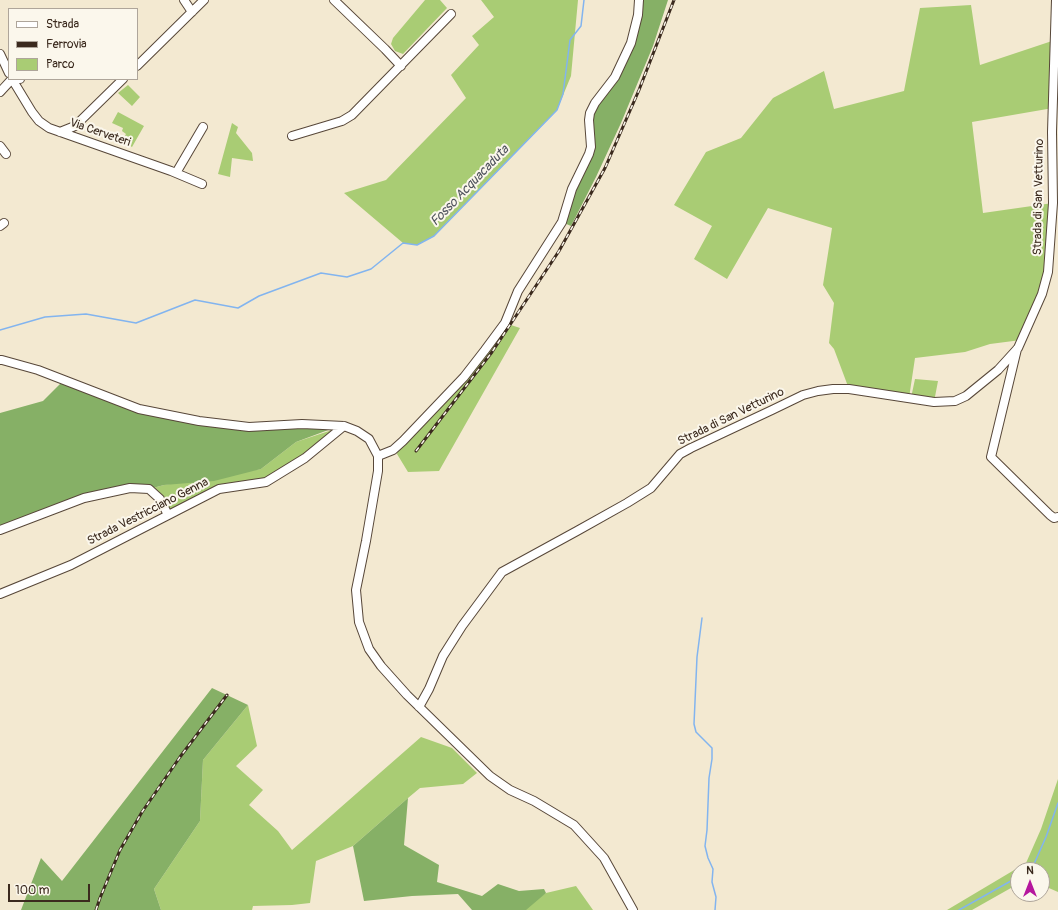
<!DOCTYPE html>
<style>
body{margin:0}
#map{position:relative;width:1058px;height:910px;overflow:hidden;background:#f3e9d1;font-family:Pangolin,sans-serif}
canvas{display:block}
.legend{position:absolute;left:8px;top:8px;width:130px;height:72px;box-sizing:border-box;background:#fbf7ec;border:1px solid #aea59a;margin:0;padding:5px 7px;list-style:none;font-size:12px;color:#3b2a1e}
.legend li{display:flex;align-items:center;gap:8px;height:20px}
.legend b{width:20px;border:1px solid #aea59a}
.north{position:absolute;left:1010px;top:862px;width:40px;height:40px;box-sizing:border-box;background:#fbf7ec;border:1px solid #aea59a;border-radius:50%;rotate:0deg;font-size:11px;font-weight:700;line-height:16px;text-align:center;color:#3b2a1e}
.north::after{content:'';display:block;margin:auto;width:14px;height:18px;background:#b5179e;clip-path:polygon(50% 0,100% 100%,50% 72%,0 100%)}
.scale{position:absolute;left:8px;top:884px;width:82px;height:18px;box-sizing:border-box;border:2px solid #3b2a1e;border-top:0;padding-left:5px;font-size:12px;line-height:14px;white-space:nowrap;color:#3b2a1e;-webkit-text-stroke:3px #fbf7ec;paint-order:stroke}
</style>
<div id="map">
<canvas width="1058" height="910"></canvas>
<ul class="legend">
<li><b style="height:5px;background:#fff"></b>Strada</li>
<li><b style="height:5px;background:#3b2a1e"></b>Ferrovia</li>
<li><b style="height:11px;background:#a9cc74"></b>Parco</li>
</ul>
<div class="north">N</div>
<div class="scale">100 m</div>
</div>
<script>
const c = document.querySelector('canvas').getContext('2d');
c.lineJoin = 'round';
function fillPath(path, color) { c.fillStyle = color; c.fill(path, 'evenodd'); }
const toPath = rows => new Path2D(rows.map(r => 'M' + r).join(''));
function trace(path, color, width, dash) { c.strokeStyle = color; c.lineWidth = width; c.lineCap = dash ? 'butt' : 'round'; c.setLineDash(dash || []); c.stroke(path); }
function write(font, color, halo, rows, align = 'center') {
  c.font = font + ' Pangolin,sans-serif'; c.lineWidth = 4; c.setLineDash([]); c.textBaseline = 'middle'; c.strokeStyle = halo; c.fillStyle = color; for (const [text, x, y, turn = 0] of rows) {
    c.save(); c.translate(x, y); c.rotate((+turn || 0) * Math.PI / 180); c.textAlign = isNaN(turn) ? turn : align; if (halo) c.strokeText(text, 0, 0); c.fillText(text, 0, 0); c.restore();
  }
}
const green = toPath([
 [425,0,440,0,447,8,403,54,395,51,391,44,393,38],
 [481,0,578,0,571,76,557,110,434,236,417,245,403,243,344,193,386,180,466,98,451,75,479,45,472,36,494,17],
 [971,5,980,65,1055,40,1053,108,972,122,983,213,1053,203,1048,272,1021,340,990,344,965,352,915,358,909,398,849,389,834,349,829,343,834,303,823,285,832,228,768,208,727,279,694,259,712,226,674,205,706,152,741,138,773,98,824,71,834,109,904,91,920,8],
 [128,85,140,97,132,106,118,93],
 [118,112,144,126,132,147,122,141,126,134,122,131,123,128,112,123],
 [232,123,238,127,236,133,252,153,253,161,232,158,230,177,218,174],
 [505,323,520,328,439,471,408,472,397,454,399,444,464,377],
 [915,379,938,381,934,402,911,398],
 [344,426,266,482,219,489,168,515,149,489,164,485,261,469,296,442],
 [248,705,257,746,236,766,263,790,249,805,278,831,292,850,421,737,452,748,477,773,463,784,420,788,408,798,353,846,316,861,310,903,292,905,253,906,252,910,161,910,154,889,200,821,203,760],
 [1058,779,1058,892,1042,885,1042,870,1018,870,1018,884,972,910,947,910,1026,863,1041,829],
 [576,886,593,910,526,910,525,906,546,893]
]);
const forest = toPath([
 [639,0,668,0,653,46,621,123,596,177,571,226,562,222,589,154,589,120,631,43],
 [62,382,139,409,199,421,339,426,296,442,261,469,214,481,164,485,149,489,84,498,0,530,0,413,43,401],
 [212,688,248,705,203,760,200,821,154,889,161,910,21,910,41,858,62,881],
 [408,798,404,845,439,865,437,882,482,896,498,884,519,891,544,889,546,893,526,910,472,910,458,894,412,896,364,901,353,846]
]);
const stream = toPath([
 [0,330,45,317,86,314,136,323,195,300,238,308,259,296,321,273,347,277,371,269,403,243,417,245,434,236,557,110,563,94,570,40,581,26,584,0],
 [702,618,697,657,694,724,696,732,712,748,712,759,709,778,707,830,705,846,708,858,713,869,712,882,716,897,715,910],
 [1027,870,1034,864,1046,837,1058,803],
 [959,910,1018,877]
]);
const minor = toPath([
 [184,0,192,12],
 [334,0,385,49,401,66],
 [0,54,9,73],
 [137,66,204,0],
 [12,79,32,112,39,121,49,128,171,171,202,184],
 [0,92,12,79,20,79],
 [60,132,75,126,123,79],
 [292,136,342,121,352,115,451,14],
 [0,146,6,154],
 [176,173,203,127],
 [0,226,4,223],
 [1017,349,991,457,1050,515,1054,518,1058,517],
 [0,360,2,360,38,370,139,409,199,421,249,427,302,424,344,426,357,431,369,439,378,456,378,471,366,541,356,590,359,622,369,649,381,666,407,695,490,776,510,790,534,801,574,825,604,858,633,910],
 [378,456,393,450,403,441,464,377,485,350,505,323,518,291,562,222,572,189,589,154,591,147,589,120,590,113,595,103,615,77,631,43,638,15,639,0],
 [0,530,84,498,130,488,149,489,160,499,168,515],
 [0,594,71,565,219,489,266,482,305,458,344,426],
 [419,707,429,689,443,656,462,626,502,572,577,531,627,503,651,488,680,454,691,448,772,410,803,395,818,391,833,389,849,389,934,402,955,401,966,396,998,370,1018,348,1042,294,1048,272,1053,203,1052,132,1056,0]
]);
const rail = toPath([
 [416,451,492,352,559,251,605,168,639,90,674,0],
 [96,910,100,898,120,850,142,812,180,757,227,695]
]);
const streetNames = [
 ["Via Cerveteri",100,133,19],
 ["Strada di San Vetturino",1039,197,-89],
 ["Strada di San Vetturino",731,417,-26],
 ["Strada Vestricciano Genna",148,512,-27]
];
const waterNames = [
 ["Fosso Acquacaduta",470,186,-46]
];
fillPath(green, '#a9cc74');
fillPath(forest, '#86b066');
trace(stream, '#82b4ef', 1.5);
trace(minor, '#574739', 10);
trace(minor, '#fff', 8);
trace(rail, '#3b2a1e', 3);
trace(rail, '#fbf7ec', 1.5, [4.5]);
write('12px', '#3b2a1e', '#fbf7ec', streetNames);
write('italic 13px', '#50535d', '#fbf7ec', waterNames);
</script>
